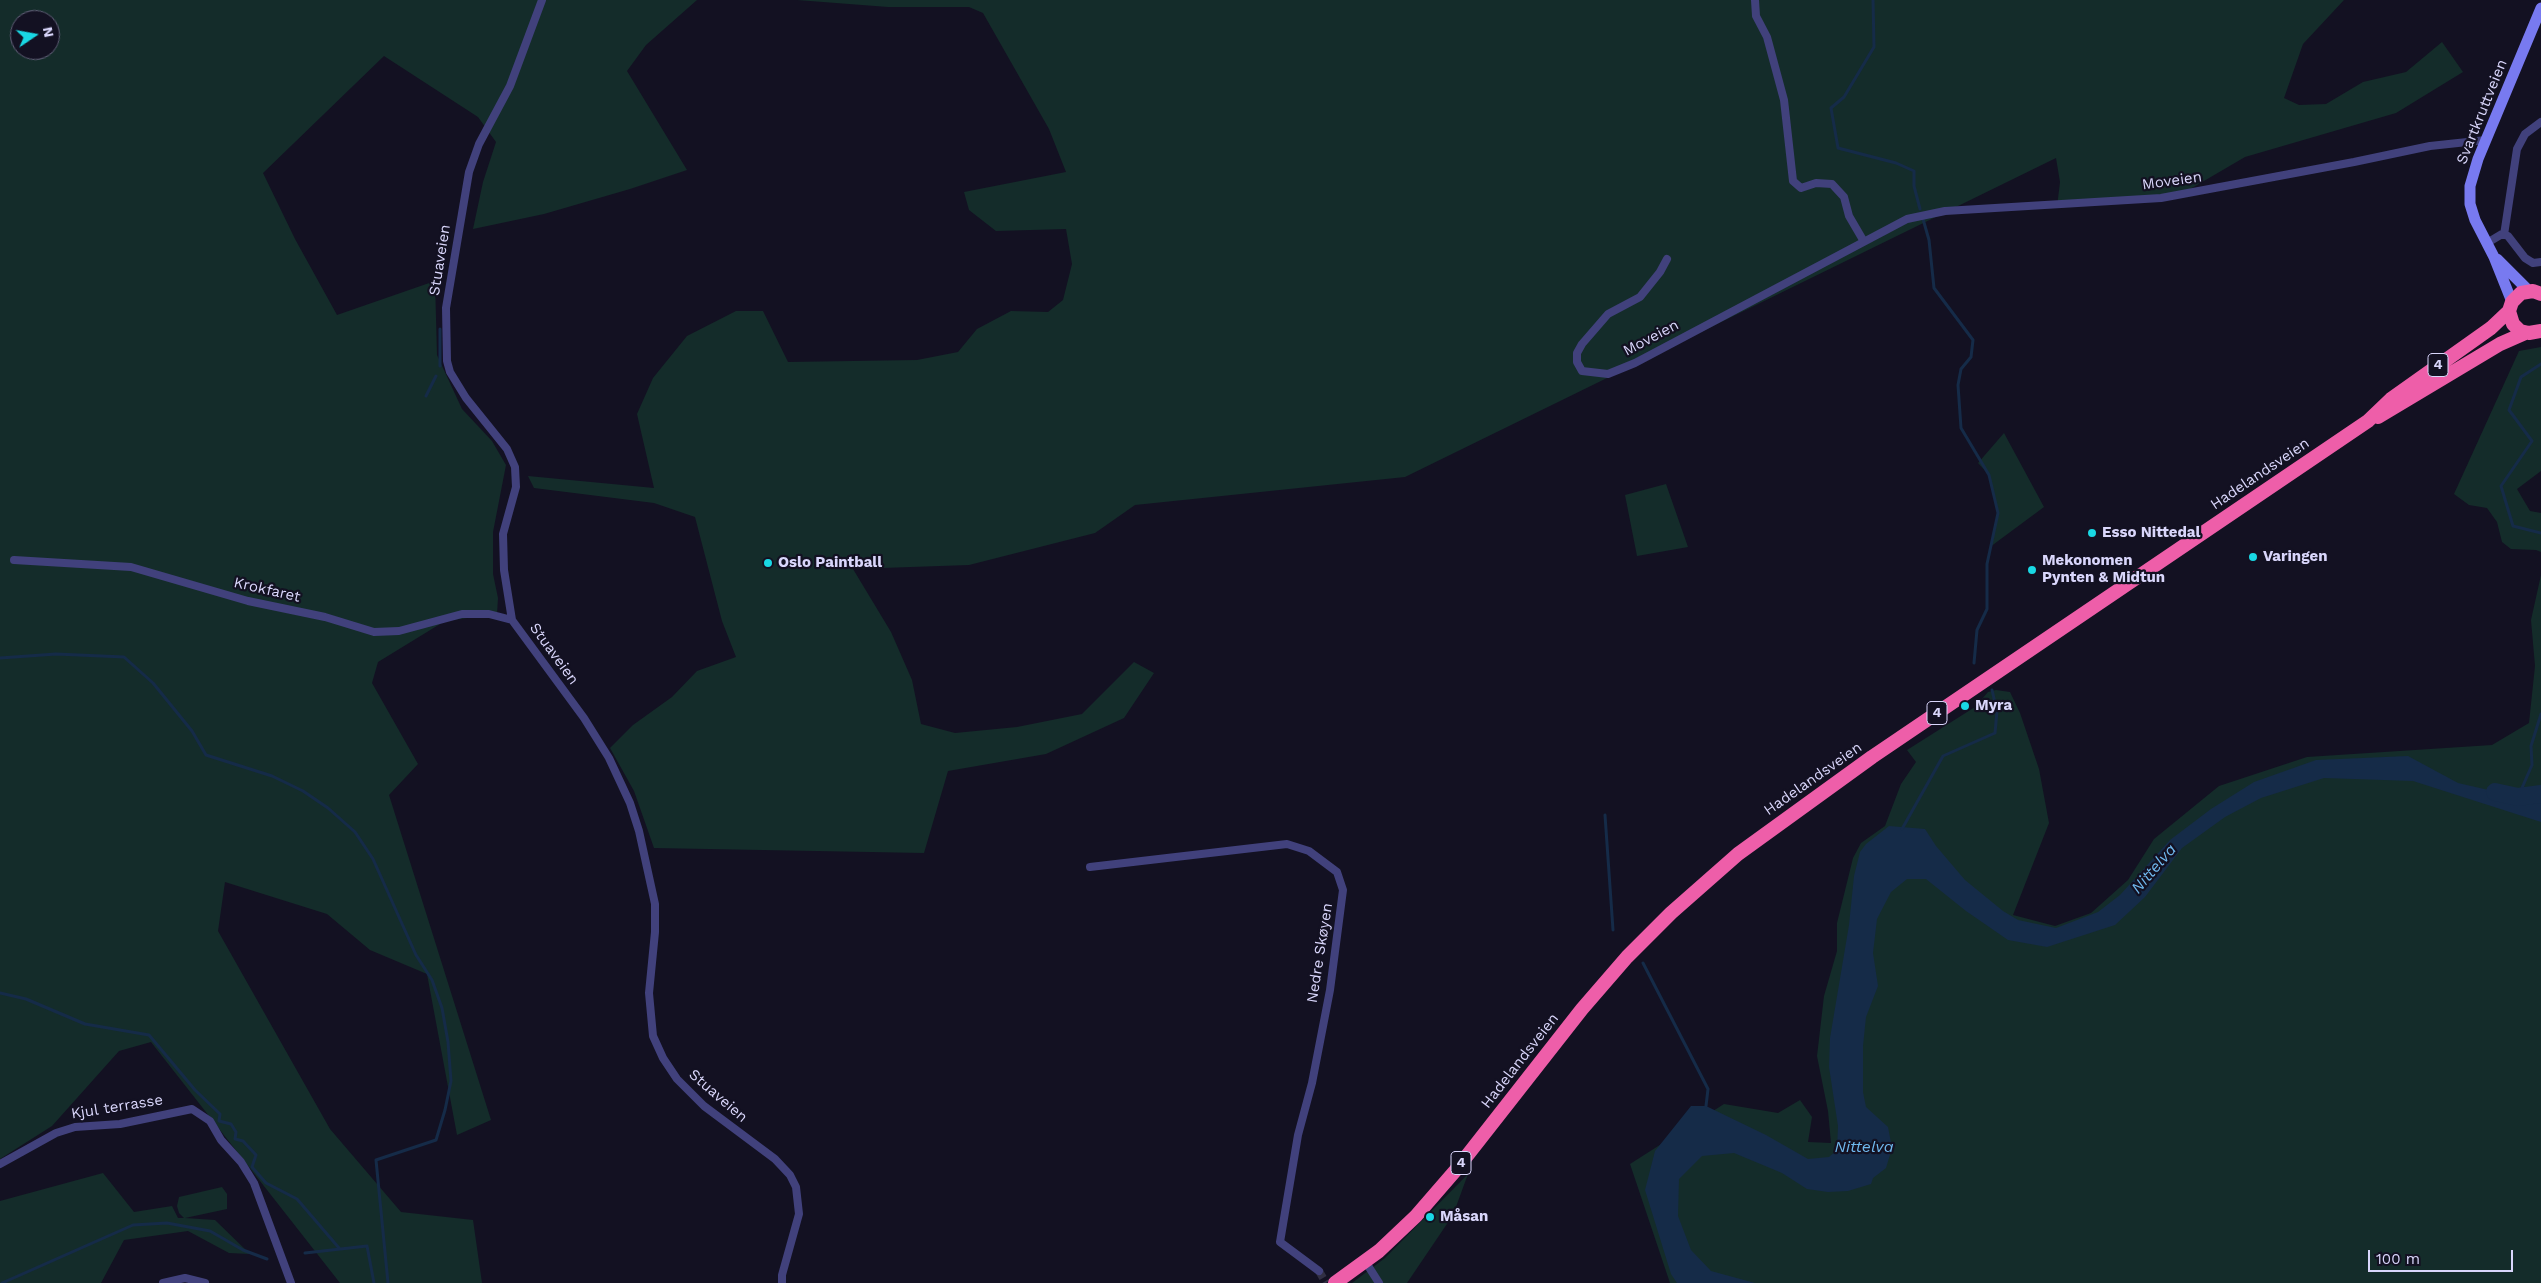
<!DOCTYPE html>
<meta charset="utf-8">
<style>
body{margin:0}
#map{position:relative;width:2541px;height:1283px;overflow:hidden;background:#131122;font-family:"Work Sans",sans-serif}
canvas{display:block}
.north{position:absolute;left:10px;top:10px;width:50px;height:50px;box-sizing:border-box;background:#131122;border:1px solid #626079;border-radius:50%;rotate:78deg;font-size:14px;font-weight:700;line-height:20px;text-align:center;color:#d9d6fb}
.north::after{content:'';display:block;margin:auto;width:18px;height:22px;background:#19d8e4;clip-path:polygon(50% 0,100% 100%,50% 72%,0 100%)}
.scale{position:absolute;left:2368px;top:1250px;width:145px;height:22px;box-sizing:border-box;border:2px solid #d9d6fb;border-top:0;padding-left:6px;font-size:15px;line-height:18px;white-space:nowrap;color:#d9d6fb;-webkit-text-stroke:4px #131122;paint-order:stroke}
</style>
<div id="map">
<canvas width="2541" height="1283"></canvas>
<div class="north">N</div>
<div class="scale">100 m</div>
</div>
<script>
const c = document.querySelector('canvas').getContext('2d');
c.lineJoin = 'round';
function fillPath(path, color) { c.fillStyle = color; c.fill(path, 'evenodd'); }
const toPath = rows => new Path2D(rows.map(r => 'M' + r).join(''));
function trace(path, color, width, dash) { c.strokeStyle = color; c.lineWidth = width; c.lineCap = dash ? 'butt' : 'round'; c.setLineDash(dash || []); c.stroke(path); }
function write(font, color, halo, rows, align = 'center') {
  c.font = font + ' "Work Sans",sans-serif'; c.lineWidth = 4.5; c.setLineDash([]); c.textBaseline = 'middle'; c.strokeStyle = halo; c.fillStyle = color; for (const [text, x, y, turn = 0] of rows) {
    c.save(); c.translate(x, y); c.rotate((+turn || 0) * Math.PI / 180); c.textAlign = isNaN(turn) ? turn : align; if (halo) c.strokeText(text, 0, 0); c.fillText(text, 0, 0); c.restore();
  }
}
const green = toPath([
 [0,0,697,0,646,45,627,71,687,170,630,189,544,214,473,229,483,182,496,142,478,117,384,56,263,173,295,239,337,315,435,281,437,355,462,409,492,441,506,465,493,532,493,574,498,598,497,614,445,621,378,662,372,683,418,764,389,795,491,1120,457,1135,427,974,370,950,327,914,225,882,218,931,330,1129,401,1212,473,1220,482,1283,340,1283,151,1042,119,1051,52,1126,0,1159],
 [20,20,50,20,50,50,20,50],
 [797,0,2344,0,2303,44,2284,98,2299,105,2326,104,2363,82,2406,72,2442,42,2463,72,2396,113,2245,157,2180,195,2057,207,2060,182,2056,158,1405,477,1135,505,1095,533,969,565,853,569,891,632,912,680,921,724,955,733,1017,727,1082,714,1134,662,1154,673,1124,718,1046,754,948,771,924,853,654,848,634,791,610,748,633,725,672,697,697,671,736,657,722,621,695,517,654,503,534,488,528,476,654,488,637,414,653,378,687,336,736,311,763,311,788,362,917,360,958,352,977,329,1011,311,1048,312,1063,300,1072,264,1066,229,996,231,969,210,964,192,1066,172,1049,129,983,13,969,7,888,7],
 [2541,347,2541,471,2517,489,2530,511,2541,513,2541,552,2536,550,2511,549,2502,542,2497,522,2487,508,2469,505,2454,494,2519,351],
 [2004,433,2044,507,1990,547,1998,513,1989,475,1978,463],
 [1666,484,1688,547,1637,556,1625,495],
 [2541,575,2541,1283,1670,1283,1630,1164,1724,1104,1778,1113,1800,1100,1812,1117,1808,1142,1831,1143,1828,1111,1817,1056,1824,996,1837,951,1837,923,1853,858,1861,843,1885,826,1901,784,1916,762,1907,750,1975,707,1988,692,1996,690,2010,692,2020,713,2039,769,2049,823,2013,915,2055,926,2091,913,2128,880,2154,839,2219,786,2307,757,2492,745,2529,723,2535,666,2531,620],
 [103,1173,134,1212,172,1206,178,1218,184,1218,179,1213,177,1206,179,1197,222,1187,227,1194,227,1209,185,1218,215,1220,250,1254,229,1253,188,1231,124,1240,101,1283,0,1283,0,1201],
 [1468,1174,1453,1215,1407,1283,1352,1283,1385,1258]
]);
const water = toPath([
 [2408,756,2458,783,2541,802,2541,822,2413,781,2324,778,2261,798,2225,817,2182,848,2145,897,2115,925,2047,947,2008,940,1966,911,1926,879,1907,879,1891,892,1877,919,1873,953,1878,986,1866,1017,1863,1046,1863,1092,1866,1107,1888,1127,1892,1148,1886,1168,1873,1178,1871,1184,1848,1191,1828,1192,1807,1189,1782,1173,1734,1153,1702,1156,1679,1179,1678,1216,1691,1250,1711,1271,1755,1283,1677,1283,1671,1274,1645,1190,1655,1151,1691,1106,1706,1106,1766,1135,1808,1159,1829,1157,1837,1150,1838,1126,1829,1067,1830,1038,1849,925,1854,876,1860,852,1866,844,1889,826,1925,829,1936,846,1965,880,2003,911,2018,920,2056,928,2098,912,2120,895,2170,840,2211,809,2254,782,2316,760]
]);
const stream = toPath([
 [1873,0,1874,47,1844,97,1831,108,1838,148,1896,163,1914,171,1914,186,1920,209],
 [1923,219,1929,240,1934,288,1973,340,1971,357,1961,369,1958,385,1961,428,1989,475,1998,513,1987,564,1987,609,1977,630,1974,663],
 [440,329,440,366],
 [2541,364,2521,377,2509,410,2532,441,2501,486,2513,526,2541,533],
 [426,396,436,376],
 [0,658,56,654,124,657,153,683,192,731,206,755,272,776,303,791,328,808,355,832,373,859,416,955,432,980,442,1008,448,1042,451,1081,445,1110,436,1140,376,1160,388,1283],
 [2518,797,2532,765,2531,746,2541,714],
 [1605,815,1613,930],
 [1902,829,1943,756,1995,733,1997,711,1992,690],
 [1643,963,1708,1089,1706,1106],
 [0,993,26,999,85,1024,149,1035,195,1090,220,1114,219,1121,231,1124,236,1132,235,1139,243,1141,256,1155,252,1167,266,1183,297,1199,339,1248],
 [305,1253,367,1246,374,1283],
 [2,1283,133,1225,167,1223,210,1231,243,1250,267,1259]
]);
const river = toPath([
 [2495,792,2518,797,2541,794]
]);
const streetTunnel = toPath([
 [1319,1271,1326,1283]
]);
const street = toPath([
 [542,0,510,86,479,144,469,172,446,308,447,361,450,372,466,398,507,449,515,467,516,487,503,534,504,570,512,620,584,718,609,758,630,803,639,831,655,904,655,932,649,993,653,1036,663,1058,677,1079,704,1106,775,1159,790,1175,796,1187,799,1214,782,1275,782,1283],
 [1755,0,1756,16,1767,37,1784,100,1793,181,1801,188,1816,183,1832,184,1844,197,1849,216,1863,240],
 [2504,235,2517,149,2525,134,2541,122],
 [2487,243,2502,234,2508,236,2525,258,2533,263,2541,262],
 [1667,259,1660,272,1640,297,1608,314,1582,344,1577,353,1577,362,1582,371,1608,374,1635,363,1907,219,1945,211,2161,198,2354,162,2430,146,2486,140],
 [14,560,131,567,248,601,325,617,374,632,399,631,462,614,489,614,512,620],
 [1090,867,1287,844,1309,851,1337,872,1343,890,1330,990,1312,1083,1298,1135,1280,1242,1319,1271],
 [0,1164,56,1133,75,1127,120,1124,192,1109,210,1121,221,1140,241,1162,254,1183,291,1283],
 [1365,1261,1379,1283],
 [163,1283,185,1278,205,1283]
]);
const secondary = toPath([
 [2497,259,2529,291],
 [2512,302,2494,257,2475,220,2470,204,2470,186,2478,159,2541,8]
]);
const highway = toPath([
 [2541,294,2533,291,2521,293,2512,302,2509,311,2513,324,2520,331,2529,333,2541,331],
 [2378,417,2500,344,2525,333],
 [1335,1283,1379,1251,1416,1216,1455,1171,1582,1009,1627,957,1671,913,1738,854,1872,757,2368,421,2391,399,2491,328,2509,311]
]);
const markers = [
 [2092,533,5,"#19d8e4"],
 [2253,557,5,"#19d8e4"],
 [768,563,5,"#19d8e4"],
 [2032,570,5,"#19d8e4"],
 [1965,706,5,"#19d8e4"],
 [1430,1217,5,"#19d8e4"]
];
const shields = [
 [2438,365,20],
 [1937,713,20],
 [1461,1163,20]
];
const shieldNames = [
 ["4",2438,365],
 ["4",1937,713],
 ["4",1461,1163]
];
const streetNames = [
 ["Svartkruttveien",2482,112,-68],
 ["Moveien",2172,181,-8],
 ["Stuaveien",440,260,-81],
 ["Moveien",1651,338,-28],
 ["Hadelandsveien",2260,474,-34],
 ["Krokfaret",267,590,13],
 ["Stuaveien",554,654,54],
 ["Hadelandsveien",1813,779,-35],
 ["Nedre Skøyen",1320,953,-81],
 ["Hadelandsveien",1520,1061,-52],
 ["Stuaveien",718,1096,41],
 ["Kjul terrasse",117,1107,-9]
];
const poiNames = [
 ["Esso Nittedal",2102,533],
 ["Varingen",2263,557],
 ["Mekonomen",2042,561],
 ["Pynten & Midtun",2042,578],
 ["Oslo Paintball",778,563],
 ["Myra",1975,706],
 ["Måsan",1440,1217]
];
const waterNames = [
 ["Nittelva",2154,869,-49],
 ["Nittelva",1864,1147]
];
fillPath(green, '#142c2a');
fillPath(water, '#152b48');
trace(stream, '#152b48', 3);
trace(river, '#152b48', 18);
trace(streetTunnel, '#312f43', 8, [8, 4]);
trace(street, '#41417c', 8);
trace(secondary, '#787af0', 11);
trace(highway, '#ee5ea9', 14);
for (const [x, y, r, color] of markers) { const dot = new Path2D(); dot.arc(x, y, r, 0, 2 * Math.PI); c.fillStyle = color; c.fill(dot); trace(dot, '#131122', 2); }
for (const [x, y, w] of shields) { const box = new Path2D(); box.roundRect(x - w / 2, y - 11.5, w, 23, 4); c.fillStyle = '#131122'; c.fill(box); trace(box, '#d9d6fb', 1); }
write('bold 14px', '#d9d6fb', null, shieldNames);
write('15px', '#d9d6fb', '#131122', streetNames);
write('bold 15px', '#d9d6fb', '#131122', poiNames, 'left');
write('italic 16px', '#70b9ef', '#131122', waterNames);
</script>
